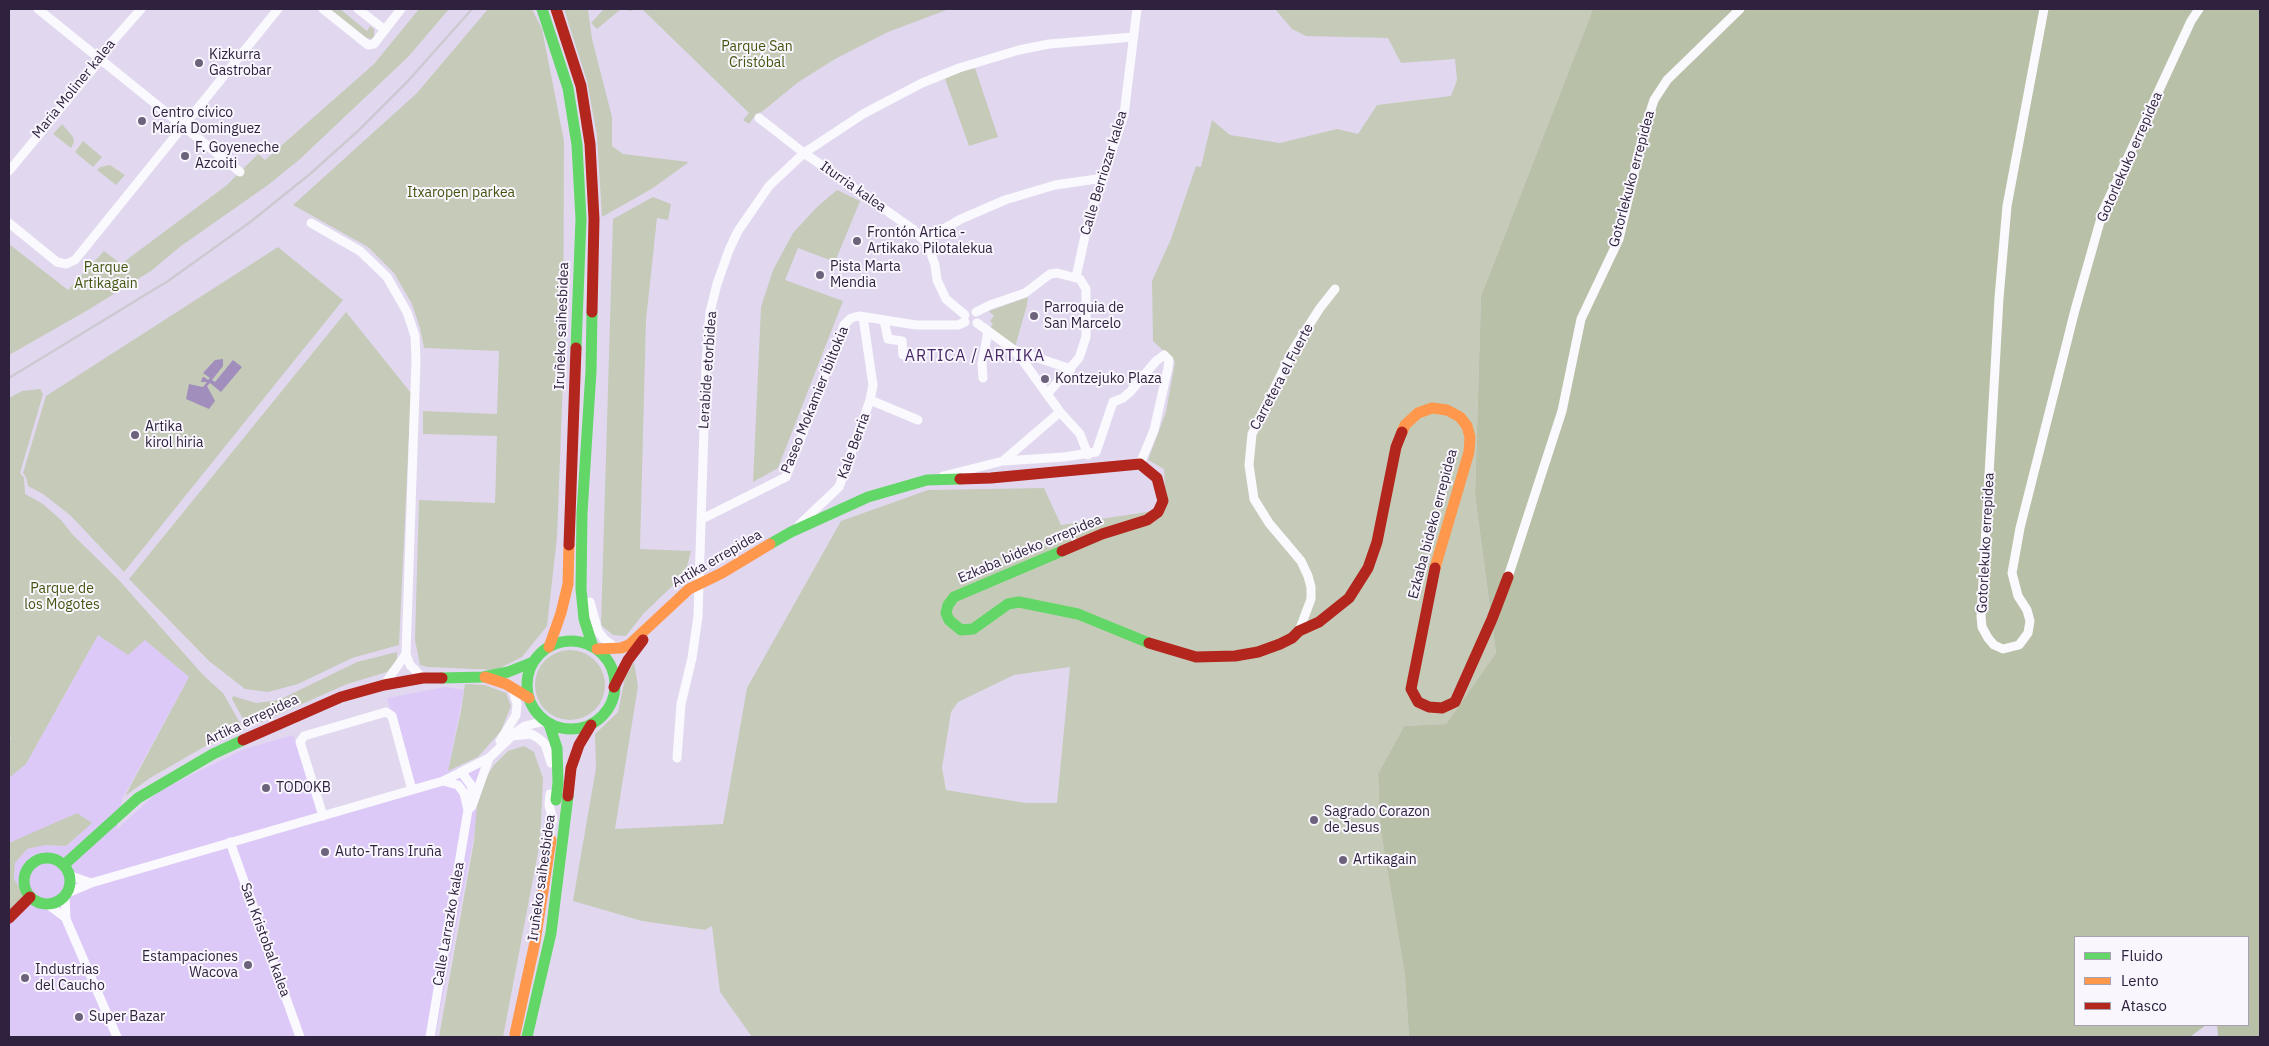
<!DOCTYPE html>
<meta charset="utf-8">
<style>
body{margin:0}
#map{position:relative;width:2269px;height:1046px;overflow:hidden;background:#e1d8f0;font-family:"IBM Plex Sans",sans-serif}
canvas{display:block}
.frame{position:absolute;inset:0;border:10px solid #2f223e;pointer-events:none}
.legend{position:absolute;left:2074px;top:936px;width:175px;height:90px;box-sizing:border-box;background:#f9f6fe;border:1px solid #a8a1b1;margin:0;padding:6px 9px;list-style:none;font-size:15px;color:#2f223e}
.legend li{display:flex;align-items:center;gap:10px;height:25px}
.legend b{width:25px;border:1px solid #a8a1b1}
</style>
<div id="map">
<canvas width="2269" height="1046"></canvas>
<div class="frame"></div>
<ul class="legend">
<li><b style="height:6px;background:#63d668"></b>Fluido</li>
<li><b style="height:6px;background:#ff974d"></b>Lento</li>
<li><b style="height:6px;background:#b3261e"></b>Atasco</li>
</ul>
</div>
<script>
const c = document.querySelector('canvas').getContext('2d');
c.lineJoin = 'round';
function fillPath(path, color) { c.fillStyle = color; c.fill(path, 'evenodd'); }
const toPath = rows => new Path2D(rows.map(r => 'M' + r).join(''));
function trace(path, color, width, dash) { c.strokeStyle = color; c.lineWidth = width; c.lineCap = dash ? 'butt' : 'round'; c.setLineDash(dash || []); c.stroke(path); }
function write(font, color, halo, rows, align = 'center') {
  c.font = font + ' "IBM Plex Sans",sans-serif'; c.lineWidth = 4; c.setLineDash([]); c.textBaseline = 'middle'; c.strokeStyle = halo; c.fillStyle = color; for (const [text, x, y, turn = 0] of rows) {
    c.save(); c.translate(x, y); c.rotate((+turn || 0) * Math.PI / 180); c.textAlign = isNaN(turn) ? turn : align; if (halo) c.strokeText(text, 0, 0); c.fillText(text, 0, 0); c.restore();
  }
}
const built = toPath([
 [98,635,145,640,189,677,122,799,117,829,159,791,244,749,293,735,323,816,412,790,387,698,445,687,464,690,448,771,489,758,435,1037,9,1037,9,918,20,888,14,879,15,863,27,849,45,845,66,846,91,823,10,844,9,778,26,764]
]);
const green = toPath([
 [329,9,340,9,367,31,370,26,374,29,374,37,371,39,365,37],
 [419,9,449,9,409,56,299,160,268,185,181,246,151,271,88,310,9,355,9,244,68,290,104,251,121,264,227,185,258,154,265,160,374,64],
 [488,9,532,9,542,29,564,141,563,379,557,537,547,626,522,657,496,670,428,667,420,665,415,640,419,500,495,503,497,436,423,434,423,411,497,414,499,351,424,348,420,328,412,304,394,273,368,247,293,205,417,93],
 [564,9,588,10,592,39,612,117,612,146,623,154,689,162,653,188,602,217,597,136,587,81],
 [604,9,637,9,631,11,621,9,597,29,591,23],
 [642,9,949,9,888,32,835,59,797,83,763,111,756,114,749,124,743,120,749,113],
 [1275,9,1593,9,1481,296,1475,495,1496,653,1446,724,1404,726,1378,774,1380,826,1405,976,1409,1037,752,1037,720,992,712,926,705,930,642,921,573,901,596,768,595,734,618,712,625,678,634,662,638,686,615,829,723,824,747,688,841,521,928,490,1044,488,1061,525,1166,509,1164,469,1148,460,1166,412,1175,362,1153,341,1152,281,1171,239,1196,166,1201,167,1212,120,1230,135,1280,143,1337,129,1358,134,1377,105,1451,96,1457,80,1455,59,1401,63,1388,38,1306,36,1292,29],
 [1070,667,1057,803,1026,803,946,790,942,768,951,712,958,702,1014,675],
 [975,68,998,137,969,146,943,73],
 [62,124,73,137,74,142,71,148,53,134],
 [83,141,102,157,93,167,75,152],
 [110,165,125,175,116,185,97,170,100,167],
 [837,190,860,201,835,262,798,248,785,280,843,301,778,468,753,482,761,307,773,270,793,233,817,207],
 [653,197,671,204,668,220,657,218,646,320,640,549,691,551,685,574,644,613,626,636,613,635,601,625,613,219],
 [278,247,343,300,124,572,70,515,43,494,28,486,26,477,23,473,46,396],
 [1028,297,1027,305,1015,347,990,328,993,324,990,321,994,316,989,311],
 [346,312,411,393,399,645,352,658,298,684,268,692,245,689,209,661,129,579],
 [40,389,43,394,20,473,24,478,25,494,43,504,61,520,73,535,118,579,204,676,223,693,244,730,204,747,150,778,125,796,189,677,145,640,128,655,98,635,26,764,9,778,9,742,11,738,9,736,9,398,22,391],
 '535 685a35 35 0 1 1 70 0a35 35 0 1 1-70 0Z',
 [397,652,397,660,387,672,347,684,248,728,232,699,233,696,256,703,279,700,357,662],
 [465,684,485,685,506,693,511,706,501,731,478,757,448,771,461,711],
 [524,746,534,752,543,778,540,842,503,1037,439,1037,474,841,477,805,487,776,494,765,508,751],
 [77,813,92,823,66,846,45,845,27,849,15,863,14,879,20,888,31,896,9,919,9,843]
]);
const forest = toPath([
 [1593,9,2260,9,2260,1037,2218,1037,2217,1025,2248,1025,2248,937,2075,937,2075,1025,2206,1025,2190,1037,1409,1037,1405,976,1380,826,1378,774,1404,726,1446,724,1496,653,1475,495,1481,296]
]);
const water = toPath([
 [223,359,223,366,212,380,215,382,233,360,242,367,221,392,210,383,207,386,215,401,209,409,186,399,189,384,203,387,207,382,201,382,202,378,204,377,208,380,210,378,203,373,215,360]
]);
const street = toPath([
 [38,9,240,172],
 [323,9,368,45,374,44,401,9],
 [358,9,385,30],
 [2044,9,2007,206,1999,298,1981,616,1982,627,1988,638,1994,645,2003,649,2019,645,2028,633,2030,621,2027,610,2018,596,2012,573,2020,528,2075,310,2103,211,2191,21,2199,9],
 [759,118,804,153,914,230,928,245,935,265,937,280,946,299,965,315],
 [9,171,101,59,111,43,141,9],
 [9,223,57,262,66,264,75,260,278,9],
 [311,223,360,251,387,277,407,312,415,336,416,361,406,654,410,665,423,678],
 [924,240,961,219,1005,200,1055,185,1104,178],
 [1076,277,1089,218,1124,115,1137,9],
 [976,312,990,305,1025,293,1050,274,1057,273,1080,279,1086,289,1086,337,1079,358,1047,394],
 [884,320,888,339,902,341,903,355,923,354],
 [977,323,1014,350,1026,365,1060,412,1080,434,1088,455],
 [1014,350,1071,369],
 [983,378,982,364,988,331],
 [870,400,918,420],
 [1003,461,1060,412],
 [943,476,1003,461,1064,457,1096,452,1113,402,1123,398,1130,392,1156,361,1164,355,1169,360,1168,368,1154,430,1140,464],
 [702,519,786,477,844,325,851,318,859,316,916,325,958,325,965,322],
 [799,525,839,487,870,400,873,385,863,317],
 [1508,577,1562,411,1581,319,1619,239,1644,131,1654,100,1667,80,1740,9],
 [590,602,598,631,604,639,616,648],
 [1299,631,1311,599,1311,587,1308,576,1301,561,1269,523,1254,499,1249,465,1252,434,1293,350,1320,308,1335,289],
 [384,685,406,654],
 [512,736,531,734,538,738,545,744,551,763],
 [500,741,516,715,517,704,512,687],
 [677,758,681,704,692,658,698,616,706,365,710,312,717,284,729,250,738,231,769,186,804,153,863,114,922,83,959,68,1019,50,1049,44,1133,37],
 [462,773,471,785,474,797],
 [550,794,549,805,553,820],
 [468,810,472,806,489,758],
 [323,816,300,742,304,736,386,712,392,716,412,790],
 [230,842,300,1037],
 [71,876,91,883],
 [67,893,91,883,443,781,489,758,516,732,525,726,545,721],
 [65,896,66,919,117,1037],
 [47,904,66,918],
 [430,1037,468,810,464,793,458,785,443,781]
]);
const fast = toPath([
 [542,9,568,88,577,145,581,219,576,348],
 [592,312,591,371,582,513,581,589,584,619,593,647],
 [770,544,791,532,868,497,927,480,960,479],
 [1062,551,954,597,948,605,946,613,949,620,961,630,973,629,1008,604,1019,602,1078,614,1149,643],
 '527 685a44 44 0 1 1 88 0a44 44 0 1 1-88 0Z',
 [442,678,483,677,508,672,533,662],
 [549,724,557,748,558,783,556,800],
 '24 881a23 23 0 1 1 46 0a23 23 0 1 1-46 0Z',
 [65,864,138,798,213,754,243,740],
 [527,1037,551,933,568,796]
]);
const slow = toPath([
 [1402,432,1405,425,1418,413,1432,408,1447,410,1460,417,1467,426,1470,437,1469,452,1435,568],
 [549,647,561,613,568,584,569,545],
 [597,649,621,648,629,645,689,589,722,573,770,544],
 [485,677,506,684,529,698],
 [515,1034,535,942,551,840]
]);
const jam = toPath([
 [556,9,581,86,590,144,594,219,592,312],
 [960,479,991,478,1140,464,1157,478,1163,501,1158,512,1147,520,1102,534,1062,551],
 [569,545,576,348],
 [1435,568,1411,689,1418,702,1429,707,1442,708,1455,702,1492,619,1508,577],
 [1149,643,1196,657,1235,656,1258,652,1280,644,1292,638,1299,631,1319,622,1349,598,1368,568,1377,542,1396,447,1402,432],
 [614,687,628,660,643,640],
 [243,740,341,697,384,685,423,678,442,678],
 [568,796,571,768,579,745,591,725],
 [9,918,30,897]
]);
const rail = toPath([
 [9,378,168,281,249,223,310,174,359,130,408,81,472,9]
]);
const markers = [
 [199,63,5,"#6d627c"],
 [142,121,5,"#6d627c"],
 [185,156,5,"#6d627c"],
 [857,241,5,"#6d627c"],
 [820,275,5,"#6d627c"],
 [1034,316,5,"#6d627c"],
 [1045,379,5,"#6d627c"],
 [135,435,5,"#6d627c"],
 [266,788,5,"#6d627c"],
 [1314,820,5,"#6d627c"],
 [325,852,5,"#6d627c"],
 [1343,860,5,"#6d627c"],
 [248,965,5,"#6d627c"],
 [25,978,5,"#6d627c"],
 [79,1017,5,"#6d627c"]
];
const parkNames = [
 ["Parque San",757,47],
 ["Cristóbal",757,63],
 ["Itxaropen parkea",461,193],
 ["Parque",106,268],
 ["Artikagain",106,284],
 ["Parque de",62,589],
 ["los Mogotes",62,605]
];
const poiNames = [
 ["Kizkurra",209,55],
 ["Gastrobar",209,71],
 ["Centro cívico",152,113],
 ["María Dominguez",152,129],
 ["F. Goyeneche",195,148],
 ["Azcoiti",195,164],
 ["Frontón Artica -",867,233],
 ["Artikako Pilotalekua",867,249],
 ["Pista Marta",830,267],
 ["Mendia",830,283],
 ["Parroquia de",1044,308],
 ["San Marcelo",1044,324],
 ["Kontzejuko Plaza",1055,379],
 ["Artika",145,427],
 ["kirol hiria",145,443],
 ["TODOKB",276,788],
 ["Sagrado Corazon",1324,812],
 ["de Jesus",1324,828],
 ["Auto-Trans Iruña",335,852],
 ["Artikagain",1353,860],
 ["Estampaciones",238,957,"right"],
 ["Wacova",238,973,"right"],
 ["Industrias",35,970],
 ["del Caucho",35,986],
 ["Super Bazar",89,1017]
];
const streetNames = [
 ["Maria Moliner kalea",74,89,-51],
 ["Gotorlekuko errepidea",2130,157,-66],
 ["Calle Berriozar kalea",1104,173,-73],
 ["Gotorlekuko errepidea",1632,179,-75],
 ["Iturria kalea",853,187,35],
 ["Iruñeko saihesbidea",562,326,-88],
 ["Lerabide etorbidea",708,370,-86],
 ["Carretera el Fuerte",1282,377,-62],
 ["Paseo Mokamier ibiltokia",815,400,-68],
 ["Kale Berria",854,446,-70],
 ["Ezkaba bideko errepidea",1433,524,-75],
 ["Gotorlekuko errepidea",1986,543,-87],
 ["Ezkaba bideko errepidea",1030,549,-23],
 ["Artika errepidea",717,559,-30],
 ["Artika errepidea",252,720,-25],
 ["Iruñeko saihesbidea",542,878,-82],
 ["Calle Larrazko kalea",449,924,-80],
 ["San Kristobal kalea",265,940,70]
];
const quarterNames = [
 ["ARTICA / ARTIKA",975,356]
];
fillPath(built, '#dcc9f7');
fillPath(green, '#c5cbb8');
fillPath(forest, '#b8c0a8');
fillPath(water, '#a28ebd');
trace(street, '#faf9fd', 9);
trace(fast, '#63d668', 11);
trace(slow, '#ff974d', 11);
trace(jam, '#b3261e', 11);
trace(rail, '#ccc9d0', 2.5);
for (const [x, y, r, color] of markers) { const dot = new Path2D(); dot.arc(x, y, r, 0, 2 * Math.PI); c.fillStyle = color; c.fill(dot); trace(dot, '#f9f6fe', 2); }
write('14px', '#435610', '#f9f6fe', parkNames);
write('14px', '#2f223e', '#f9f6fe', poiNames, 'left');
write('14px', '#2f223e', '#f9f6fe', streetNames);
c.letterSpacing = '1px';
write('16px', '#462865', '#f9f6fe', quarterNames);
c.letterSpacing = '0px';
</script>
